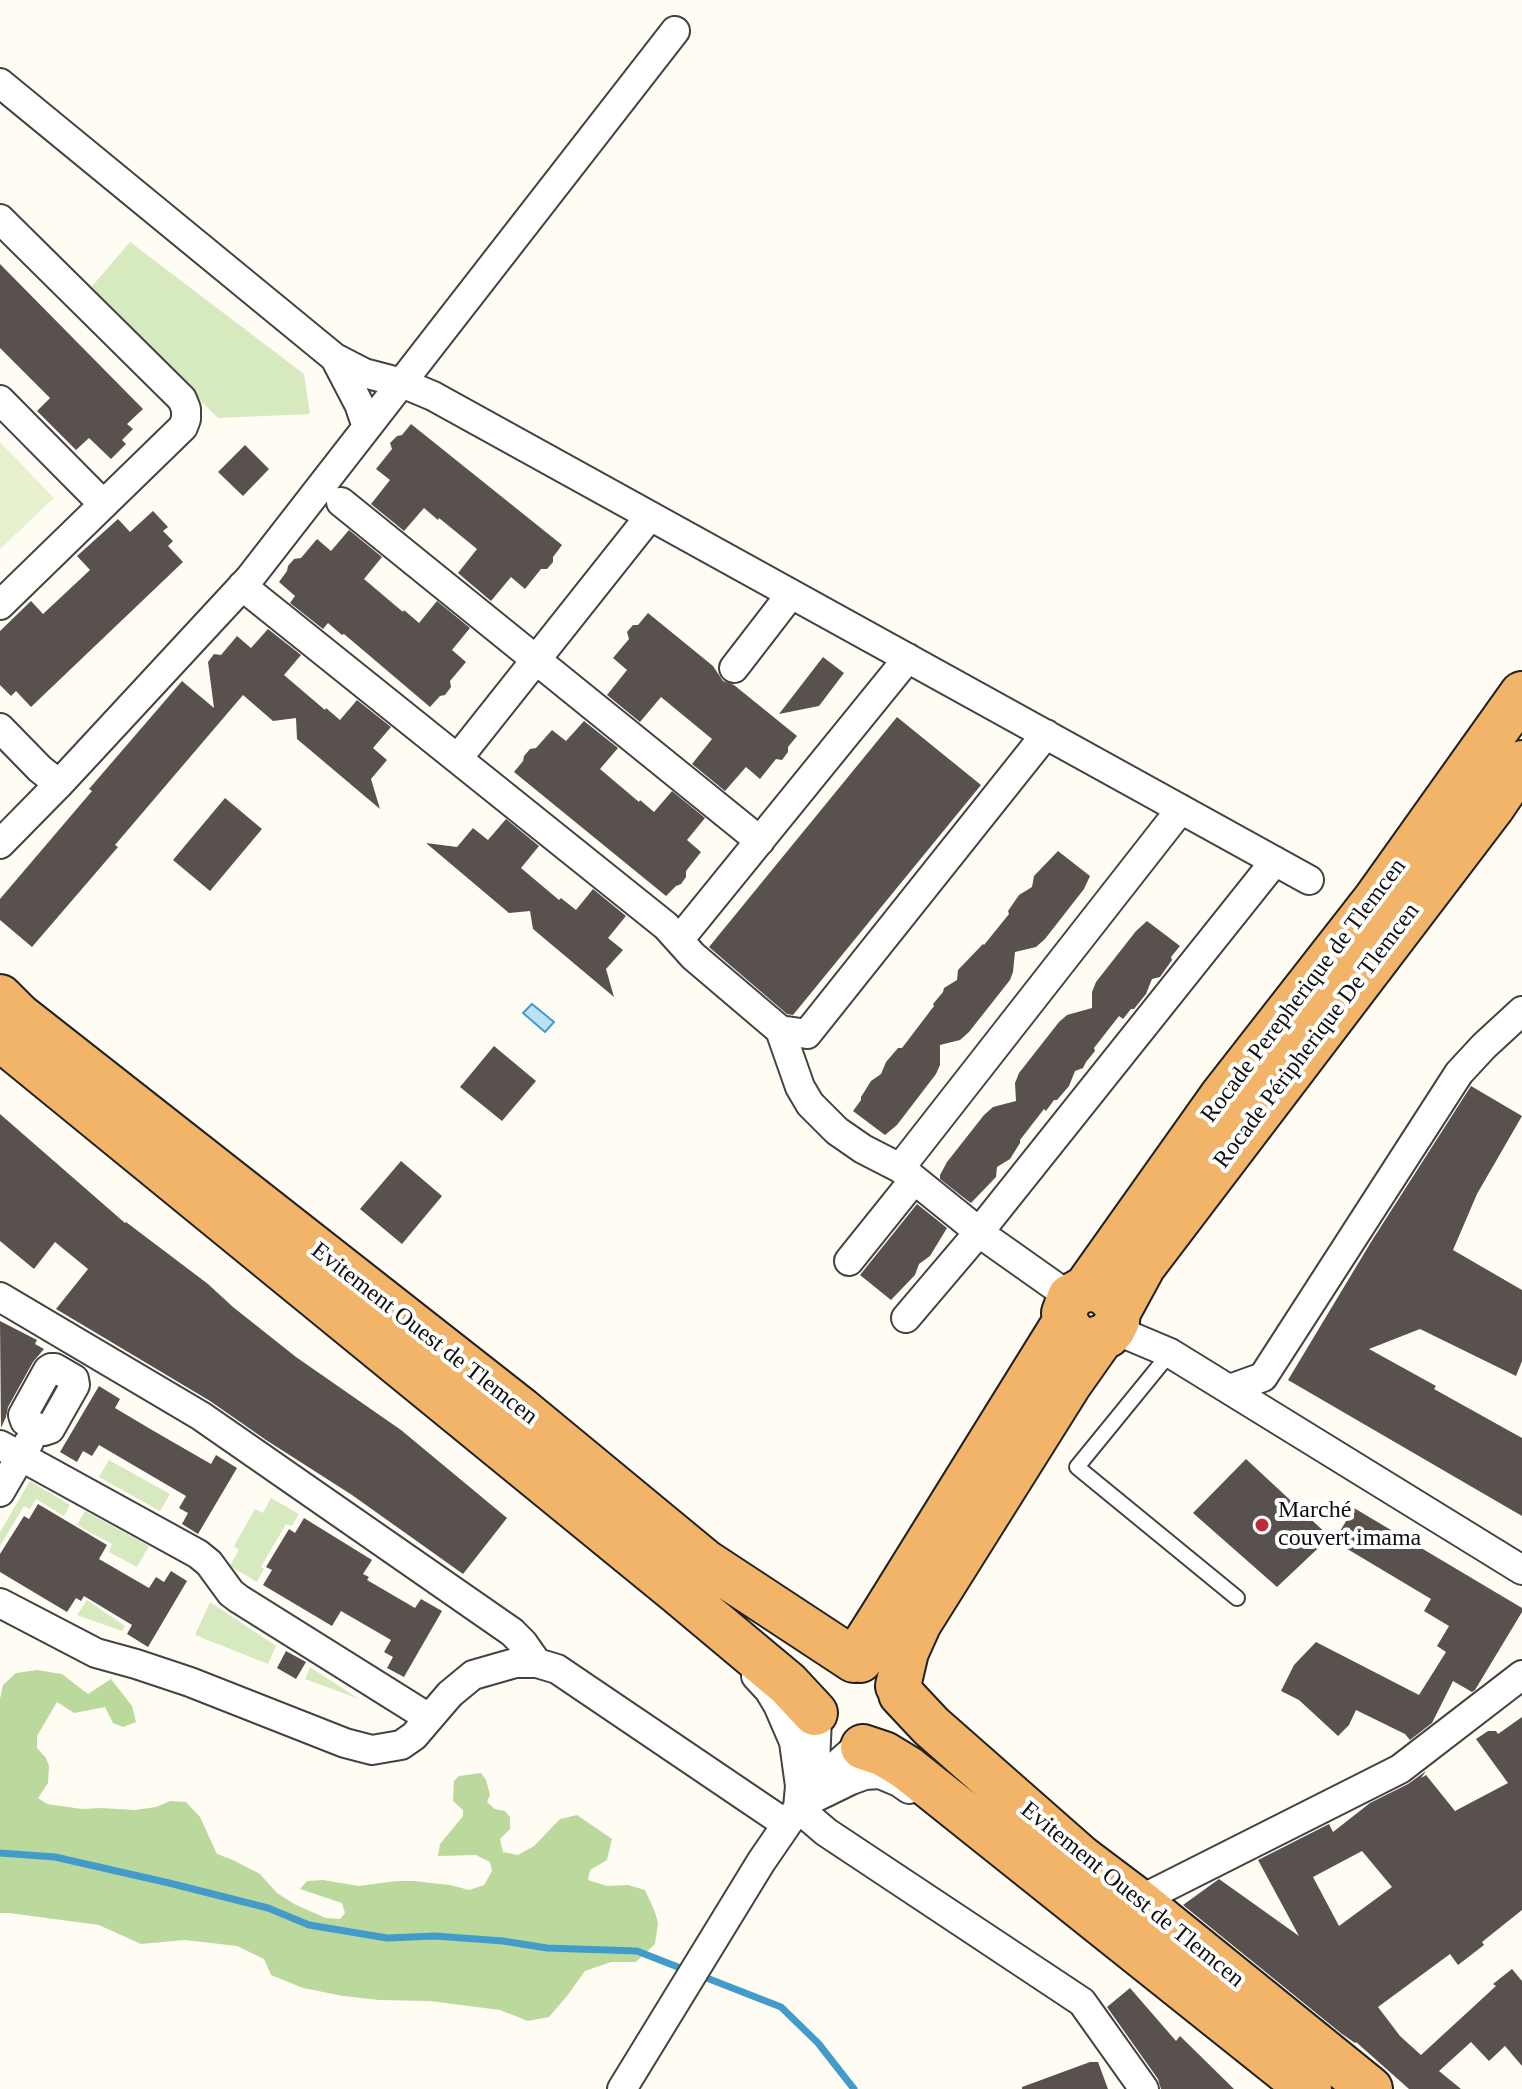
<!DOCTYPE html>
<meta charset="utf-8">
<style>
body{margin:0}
canvas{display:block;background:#fffcf4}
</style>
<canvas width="1522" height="2089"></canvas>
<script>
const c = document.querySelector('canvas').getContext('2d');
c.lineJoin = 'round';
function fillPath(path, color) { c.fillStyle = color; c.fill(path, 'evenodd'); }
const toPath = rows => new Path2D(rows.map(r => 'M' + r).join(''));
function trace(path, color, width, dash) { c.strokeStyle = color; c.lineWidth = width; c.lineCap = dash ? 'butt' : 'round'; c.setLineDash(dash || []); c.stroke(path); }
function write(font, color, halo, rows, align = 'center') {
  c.font = font + ' Georgia,serif'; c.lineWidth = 8; c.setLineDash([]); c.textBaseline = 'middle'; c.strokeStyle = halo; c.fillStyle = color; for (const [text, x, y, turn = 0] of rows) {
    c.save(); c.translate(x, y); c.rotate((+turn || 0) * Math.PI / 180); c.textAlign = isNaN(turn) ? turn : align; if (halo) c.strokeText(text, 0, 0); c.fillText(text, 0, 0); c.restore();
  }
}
const green = toPath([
 [130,242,304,374,310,414,218,418,88,291],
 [109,1460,170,1494,160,1511,99,1477],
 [30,1481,70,1505,64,1516,36,1499,30,1509,24,1506,0,1546,0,1532],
 [271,1498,299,1514,292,1526,286,1524,261,1567,264,1569,257,1582,230,1566,239,1550,234,1546,255,1509,263,1513],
 [85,1511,149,1546,137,1567,109,1552,112,1544,77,1525],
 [87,1600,125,1626,122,1631,77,1615],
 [210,1602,276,1646,268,1664,195,1635],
 [310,1667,359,1699,305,1679]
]);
const forest = toPath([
 [37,1670,62,1674,88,1694,111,1679,132,1706,136,1722,123,1727,113,1723,105,1707,74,1713,57,1702,37,1736,37,1748,46,1758,49,1766,48,1783,38,1798,47,1804,82,1809,101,1808,135,1810,156,1807,170,1801,186,1802,200,1817,217,1854,233,1860,260,1874,277,1893,296,1905,326,1918,340,1919,345,1913,342,1903,300,1889,307,1881,323,1880,359,1886,396,1881,414,1881,450,1885,469,1890,484,1885,492,1871,490,1862,476,1855,438,1856,440,1844,463,1816,463,1810,453,1801,454,1781,459,1776,481,1773,486,1780,490,1795,487,1802,495,1809,505,1811,510,1817,510,1829,500,1839,503,1852,518,1855,534,1846,560,1819,577,1815,612,1839,607,1860,590,1870,588,1880,607,1886,628,1885,645,1890,655,1912,658,1923,655,1944,636,1962,611,1962,585,1971,567,1996,549,2017,528,2021,500,2010,430,2001,379,2000,343,1996,303,1988,271,1975,264,1959,237,1946,185,1940,141,1944,99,1925,9,1913,0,1913,0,1699,3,1685,16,1673]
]);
const pitch = toPath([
 [0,442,54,498,0,549]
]);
const water = toPath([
 [532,1004,554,1022,545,1032,523,1013,532,1004]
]);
const stream = toPath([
 [0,1853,55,1857,169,1883,268,1908,309,1925,387,1938,435,1936,503,1941,547,1948,637,1951,688,1971],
 [699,1975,781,2007,818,2043,854,2089]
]);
const building = toPath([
 [0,264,143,409,127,424,133,429,122,440,126,444,111,459,89,438,76,450,37,411,50,398,0,348],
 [411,424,562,545,553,557,553,562,547,569,541,569,525,589,511,577,491,601,458,573,477,549,439,518,438,520,424,508,404,531,371,504,390,480,376,469,392,449,390,443,397,436,402,435],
 [245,445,269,469,243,496,218,472],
 [153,511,168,527,163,531,173,541,168,546,183,562,31,707,16,691,11,696,0,685,0,631,31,601,43,614,90,570,77,556,118,519,130,532],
 [349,530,382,557,364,579,403,612,404,610,419,623,437,601,470,628,452,650,466,662,450,681,451,687,445,695,440,696,430,707,344,634,342,635,328,623,323,629,290,603,295,596,279,582,287,571,288,566,294,559,301,558,317,539,331,551],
 [648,613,713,666,723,681,734,685,797,736,788,747,788,752,782,760,776,759,760,779,746,767,725,791,692,764,712,739,661,697,640,722,607,695,627,670,613,658,629,639,627,632,633,625,638,625],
 [268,629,301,655,284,675,325,710,326,708,340,720,357,700,391,727,373,748,387,760,371,779,380,809,297,739,296,718,273,721,243,695,115,845,118,847,32,947,0,920,0,899,92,791,89,789,182,681,214,708,208,662,214,654,221,655,237,636,251,648],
 [823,657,844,673,819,706,779,714],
 [897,717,981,785,793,1015,787,1014,709,947],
 [584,721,618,748,600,769,639,802,640,800,654,812,672,791,705,818,687,840,701,852,686,871,686,877,681,884,676,886,666,896,514,772,523,761,524,756,530,749,536,748,552,730,566,741],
 [225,798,262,829,210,891,173,860],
 [506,819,539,846,521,868,559,900,561,898,576,910,593,889,626,916,608,938,623,950,606,969,614,997,533,929,530,911,509,913,426,843,457,847,473,828,488,840],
 [1058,851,1090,876,1084,889,1045,939,1036,947,1015,952,1013,972,1010,980,969,1032,960,1040,940,1045,940,1065,936,1074,897,1125,885,1135,853,1111,861,1100,861,1097,871,1081,881,1074,886,1062,898,1048,902,1048,934,1006,933,1004,943,992,944,988,957,980,958,970,983,944,984,945,1009,914,1008,911,1019,895,1032,887,1034,876],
 [1147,921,1180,946,1171,957,1172,960,1160,977,1152,979,1146,994,1134,1009,1131,1009,1123,1019,1119,1016,1094,1048,1095,1051,1086,1062,1083,1068,1075,1071,1069,1086,1057,1100,1054,1100,1046,1111,1044,1109,1020,1140,1020,1143,1010,1159,997,1167,996,1177,971,1203,968,1201,940,1179,940,1175,947,1162,984,1115,993,1107,1016,1101,1015,1083,1019,1073,1059,1022,1067,1015,1092,1008,1092,992,1096,982,1136,931],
 [494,1046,536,1081,502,1121,460,1087],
 [1471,1086,1522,1116,1477,1194,1453,1250,1522,1290,1522,1361,1516,1376,1420,1329,1369,1349,1436,1386,1434,1389,1522,1438,1522,1516,1288,1380,1371,1242],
 [0,1114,125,1223,126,1222,208,1284,233,1307,296,1357,401,1430,507,1518,463,1574,352,1495,266,1440,210,1401,56,1309,88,1269,55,1242,34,1269,0,1241],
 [401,1161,442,1196,402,1244,360,1209],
 [917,1204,947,1228,930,1256,919,1264,915,1275,891,1300,860,1275],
 [0,1321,37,1340,35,1344,44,1349,33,1362,8,1407,6,1417,1,1428],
 [99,1386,120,1399,115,1408,152,1430,211,1464,216,1455,237,1468,198,1534,182,1524,188,1513,179,1508,186,1496,99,1445,92,1456,83,1451,77,1462,60,1452],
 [1246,1459,1330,1537,1277,1587,1193,1513],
 [38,1504,107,1545,99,1559,149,1588,156,1577,164,1582,171,1571,187,1581,148,1647,127,1634,132,1625,84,1596,81,1601,76,1598,67,1612,0,1572,0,1554,24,1516,29,1519],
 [1354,1508,1522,1608,1522,1612,1475,1690,1472,1692,1453,1681,1432,1723,1410,1740,1405,1734,1356,1710,1349,1725,1338,1736,1299,1700,1281,1691,1294,1665,1316,1642,1419,1695,1446,1652,1437,1646,1449,1626,1424,1611,1431,1599,1334,1541],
 [304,1518,372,1560,363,1574,369,1577,367,1580,415,1608,421,1599,442,1611,404,1677,387,1668,393,1657,384,1652,391,1640,341,1611,332,1626,263,1585,272,1570,266,1567,289,1529,295,1533],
 [286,1651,306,1662,296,1679,277,1668],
 [1522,1717,1522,1910,1482,1942,1484,1945,1458,1965,1450,1954,1378,2007,1400,2036,1421,2055,1496,1986,1493,1984,1512,1969,1522,1981,1522,2066,1505,2046,1489,2061,1471,2042,1439,2071,1461,2089,1409,2089,1356,2042,1355,2043,1342,2034,1183,1905,1219,1879,1299,1936,1258,1860,1329,1824,1333,1832,1370,1803,1408,1784,1426,1771,1421,1778,1426,1775,1455,1811,1508,1783,1476,1739,1488,1731,1496,1731,1498,1734],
 [1362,1851,1392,1887,1339,1926,1313,1877],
 [1130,1988,1176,2041,1180,2036,1234,2089,1161,2089,1158,2079,1107,2007],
 [1090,2062,1098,2062,1108,2089,1022,2089,1022,2087]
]);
const service = toPath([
 [1170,1353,1077,1467,1237,1598]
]);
const minor = toPath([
 [0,83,335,358,359,404,367,427],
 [0,219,182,399,186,409,186,419,183,427,0,605],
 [335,358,364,373,402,383,433,396,1309,880],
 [0,400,103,504],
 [341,502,760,841],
 [242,586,666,926,693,956,780,1030,800,1087,810,1104,837,1131,863,1149,900,1168,988,1239,1070,1297],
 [734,668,791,594],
 [0,728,40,769,59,784],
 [458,758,650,516],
 [0,844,59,784,249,579,675,31],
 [679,940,908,658],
 [780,1030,807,1034,1046,734],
 [900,1168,1181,809],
 [849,1261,914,1180],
 [0,1297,201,1416,512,1632,523,1643,537,1663],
 [906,1318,979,1232,1275,861],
 [1113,1329,1170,1353,1522,1570],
 [51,1368,55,1368,74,1379,75,1385,50,1429,44,1431,25,1421,23,1415,48,1370,51,1368],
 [1230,1389,1263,1377,1459,1073,1484,1046,1522,1011],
 [0,1445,198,1554,209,1563,231,1593,239,1599,429,1718],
 [0,1492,29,1442],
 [0,1603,96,1653,136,1664,190,1682,345,1743,372,1750,401,1745,414,1736,450,1694,473,1675,515,1663,537,1663,557,1669,786,1824],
 [756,1676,769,1690,778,1705,794,1742,800,1786,798,1808],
 [806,1789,815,1762,817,1719],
 [816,1797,851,1780,865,1775,880,1774,899,1782,909,1789],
 [798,1808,826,1832,1082,2002,1144,2089],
 [1138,1901,1400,1769,1522,1675],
 [622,2089,761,1862,798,1808,820,1780,857,1747]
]);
const trunk = toPath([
 [0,997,19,1016,521,1410,705,1562,854,1660],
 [0,1038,678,1592,788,1684,815,1713],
 [1086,1288,1103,1291,1116,1303,1118,1312,1117,1321,1113,1329,1108,1335,1091,1341,1083,1340,1075,1336,1065,1322,1064,1313,1070,1297,1086,1288,1223,1095,1376,899,1522,694],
 [1118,1312,1143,1266,1492,807,1522,763],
 [860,1660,866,1642,880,1620,1065,1322],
 [898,1686,906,1652,919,1623,1069,1384,1100,1340],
 [901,1694,931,1726,1081,1858,1138,1901,1370,2089],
 [863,1747,884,1754,907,1768,1309,2089]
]);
const markers = [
 [1262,1525,8,"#bd2b3a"]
];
const streetNames = [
 ["Rocade Perepherique de Tlemcen",1304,991,-53],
 ["Rocade Péripherique De Tlemcen",1317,1036,-53],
 ["Evitement Ouest de Tlemcen",424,1334,38],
 ["Evitement Ouest de Tlemcen",1132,1895,39]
];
const poiNames = [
 ["Marché",1278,1511],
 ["couvert imama",1278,1539]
];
fillPath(green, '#d7e9be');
fillPath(forest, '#bcd99d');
fillPath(pitch, '#e7f0cf');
fillPath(water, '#bae2f5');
trace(water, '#439bca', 2);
trace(stream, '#439bca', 7);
fillPath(building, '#59514d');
trace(service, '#434343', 18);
trace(minor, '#434343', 32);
trace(trunk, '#212121', 48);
trace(service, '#fff', 14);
trace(minor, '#fff', 28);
trace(trunk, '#f2b468', 44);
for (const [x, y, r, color] of markers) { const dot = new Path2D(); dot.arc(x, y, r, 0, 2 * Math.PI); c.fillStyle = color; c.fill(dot); trace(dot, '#fff', 3); }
write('24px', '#101010', '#fff', streetNames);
write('24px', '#101010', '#fff', poiNames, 'left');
</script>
